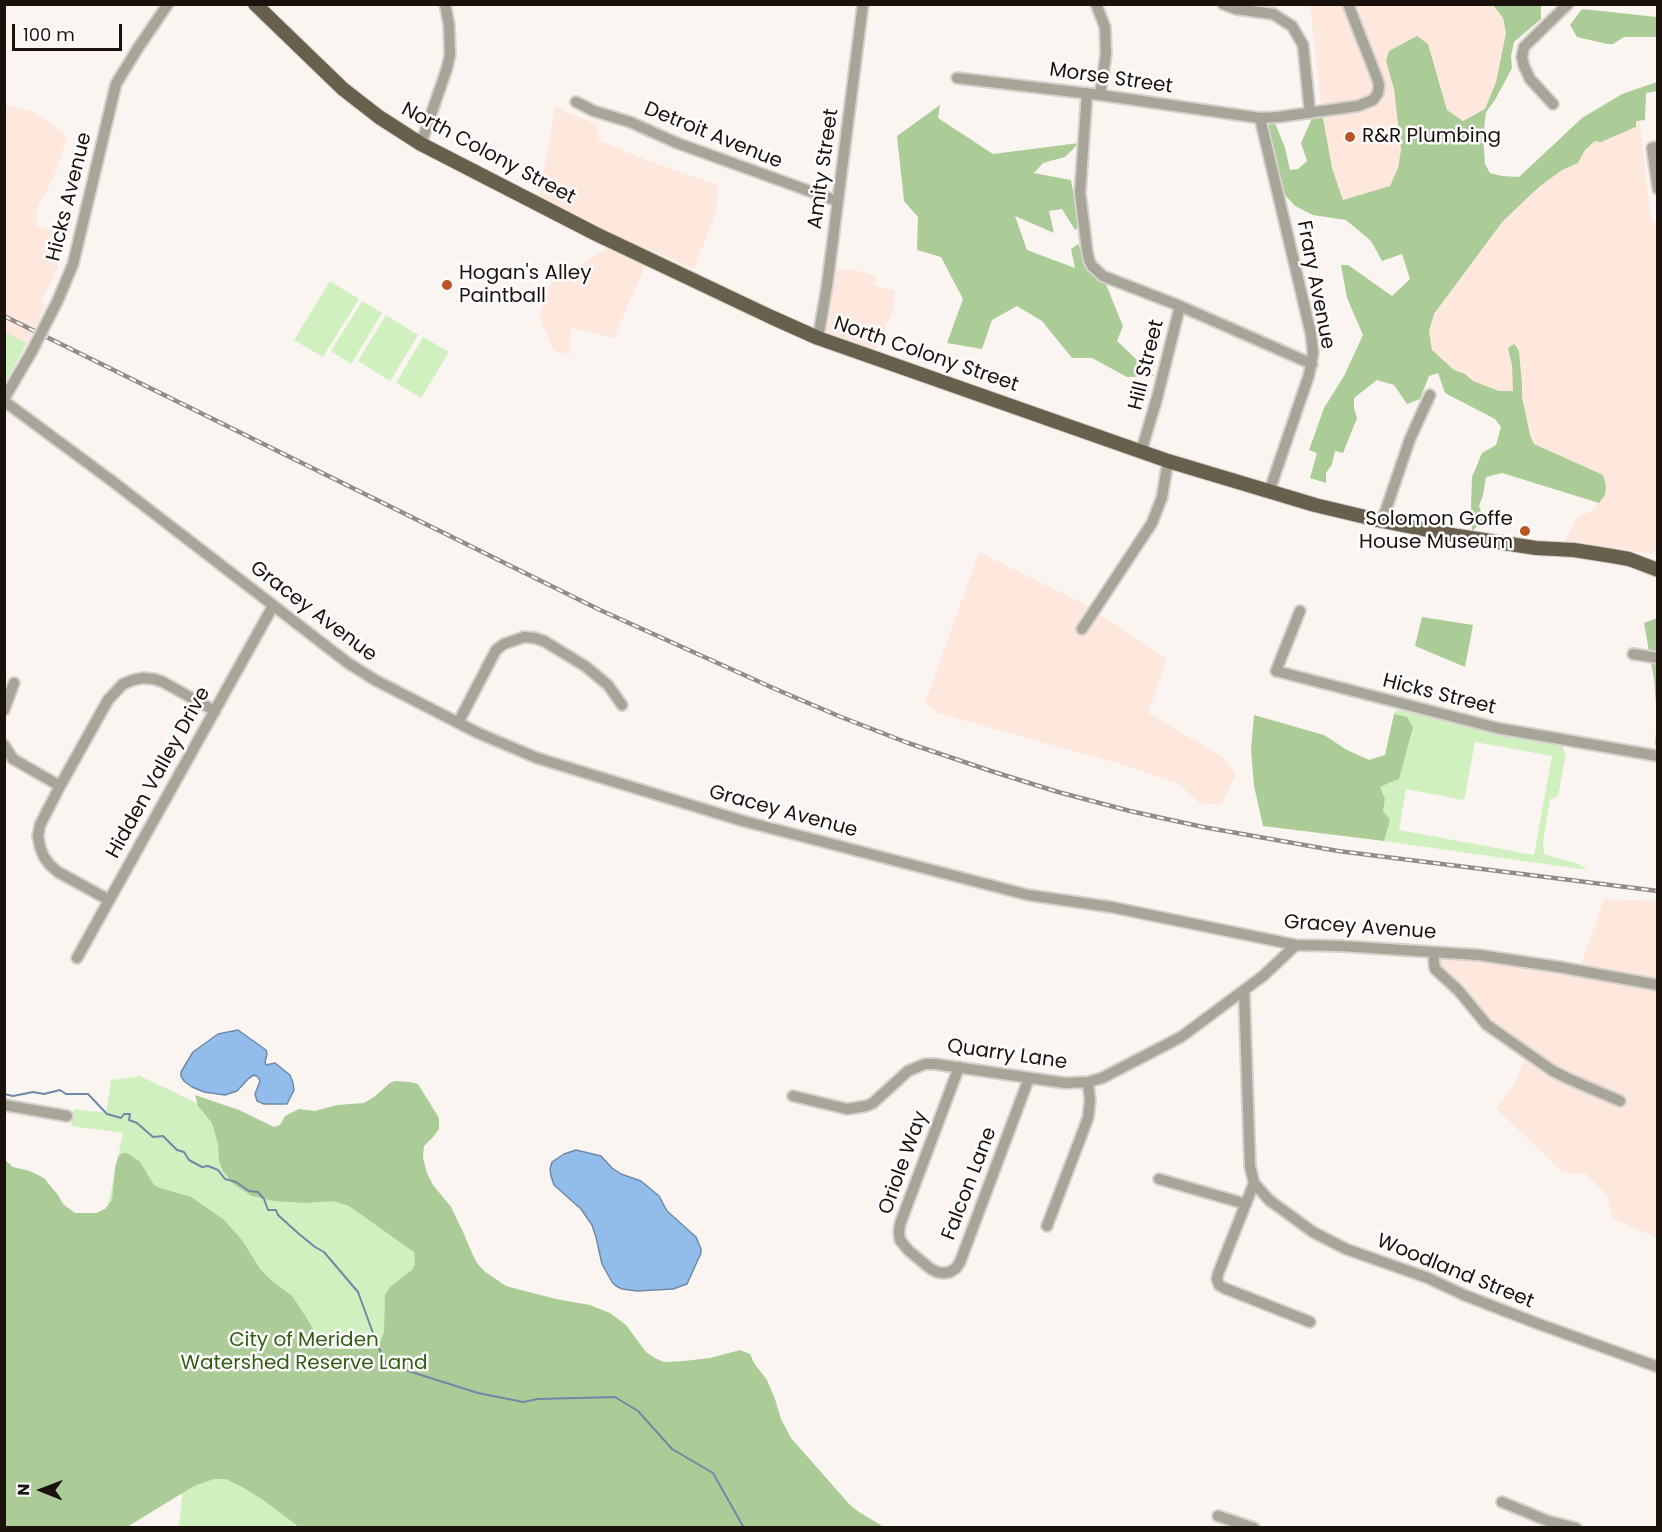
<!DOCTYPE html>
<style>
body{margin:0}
#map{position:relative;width:1662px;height:1532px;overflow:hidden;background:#fbf5f2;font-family:Poppins,sans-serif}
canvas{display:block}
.frame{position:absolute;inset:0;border:6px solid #1b120d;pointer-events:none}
.north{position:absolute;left:12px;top:1460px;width:60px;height:60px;-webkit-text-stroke:4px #fff;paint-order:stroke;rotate:271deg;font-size:16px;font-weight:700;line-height:24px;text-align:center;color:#1b120d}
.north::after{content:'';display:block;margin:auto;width:21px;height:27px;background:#1b120d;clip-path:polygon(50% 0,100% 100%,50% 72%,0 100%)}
.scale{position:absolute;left:12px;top:24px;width:110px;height:27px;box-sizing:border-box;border:3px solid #1b120d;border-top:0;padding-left:8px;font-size:18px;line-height:21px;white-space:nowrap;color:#1b120d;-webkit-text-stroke:4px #fff;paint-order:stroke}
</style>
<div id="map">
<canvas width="1662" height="1532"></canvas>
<div class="frame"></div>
<div class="north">N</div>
<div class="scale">100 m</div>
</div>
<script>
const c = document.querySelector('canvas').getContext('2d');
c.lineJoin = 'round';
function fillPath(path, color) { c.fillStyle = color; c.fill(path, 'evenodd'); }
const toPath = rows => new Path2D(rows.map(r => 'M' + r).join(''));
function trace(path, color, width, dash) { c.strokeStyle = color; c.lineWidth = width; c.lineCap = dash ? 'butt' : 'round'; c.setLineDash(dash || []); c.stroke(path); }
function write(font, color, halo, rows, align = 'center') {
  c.font = font + ' Poppins,sans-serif'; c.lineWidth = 5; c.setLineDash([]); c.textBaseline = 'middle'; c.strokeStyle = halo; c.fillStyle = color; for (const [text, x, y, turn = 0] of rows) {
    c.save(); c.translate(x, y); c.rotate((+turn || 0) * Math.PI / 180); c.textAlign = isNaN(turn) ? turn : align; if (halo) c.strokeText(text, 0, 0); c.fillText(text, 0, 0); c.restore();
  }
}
const built = toPath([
 [1310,5,1493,5,1503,18,1506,33,1496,82,1485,109,1462,121,1447,110,1428,44,1386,61,1394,89,1401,150,1398,168,1390,186,1343,200,1332,168,1321,105],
 [5,104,36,113,67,136,56,173,37,208,36,226,67,235,54,277,40,302,46,305,27,343,5,332],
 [555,107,597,125,599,140,647,160,718,185,716,212,694,269,652,250,614,338,571,328,570,354,554,351,539,317,550,285,608,248,615,234,539,197],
 [1636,121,1640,121,1651,221,1658,222,1658,545,1652,554,1604,546,1564,543,1576,519,1594,509,1605,495,1603,475,1534,444,1513,392,1499,391,1473,381,1465,374,1454,370,1432,350,1429,331,1434,315,1503,221,1539,187,1562,170,1578,163,1585,150,1595,141],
 [837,269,854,270,877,276,874,285,895,291,893,310,875,350,827,335],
 [979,552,1083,603,1167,659,1148,713,1225,758,1236,775,1221,804,1202,805,1179,784,1120,764,937,713,925,703],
 [1604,899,1657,901,1657,1238,1613,1219,1607,1195,1585,1173,1563,1173,1496,1108,1512,1088,1524,1062,1520,1043,1486,1020,1453,976,1440,970,1440,957,1480,958,1577,977]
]);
const green = toPath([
 [330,281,359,299,323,357,294,340],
 [362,301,382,313,351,364,331,351],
 [386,315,418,335,390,381,358,361],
 [5,332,27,343,5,383],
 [423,337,449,352,421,398,396,383],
 [1396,710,1561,743,1566,755,1558,796,1550,800,1543,842,1544,854,1579,864,1587,870,1384,841,1390,820,1382,811,1385,799,1380,787,1399,779,1407,717,1394,714],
 [1475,742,1552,756,1534,855,1399,830,1406,789,1463,800,1465,796],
 [138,1075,281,1143,445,1250,759,1527,182,1527,179,1526,186,1461,84,1320,123,1133,71,1126,74,1109,106,1113,111,1080,137,1077]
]);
const forest = toPath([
 [1493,5,1541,5,1541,19,1514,42,1511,56,1512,68,1495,100,1486,112,1483,137,1485,164,1490,173,1502,176,1519,177,1582,118,1622,94,1657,82,1657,91,1646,93,1645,120,1636,121,1636,127,1601,142,1595,141,1585,150,1578,163,1562,170,1539,187,1503,221,1434,314,1429,331,1432,350,1454,370,1465,374,1473,381,1499,391,1513,391,1512,365,1508,348,1514,344,1519,351,1522,384,1522,397,1530,435,1534,444,1603,475,1606,485,1605,495,1599,503,1502,473,1486,477,1483,495,1479,506,1484,520,1472,531,1471,507,1472,477,1482,453,1496,445,1501,427,1495,419,1445,393,1438,373,1429,376,1420,399,1407,404,1394,385,1377,380,1354,398,1354,408,1357,418,1343,453,1335,451,1332,464,1326,473,1326,483,1310,478,1317,453,1309,450,1324,408,1344,376,1363,335,1347,298,1341,265,1348,265,1392,296,1410,279,1402,254,1382,261,1371,241,1346,220,1313,215,1295,206,1285,195,1268,125,1275,123,1285,148,1290,170,1298,169,1307,161,1301,143,1313,116,1323,118,1332,168,1343,200,1390,186,1398,168,1401,150,1394,89,1386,61,1389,51,1417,36,1428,44,1447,110,1463,121,1485,109,1496,82,1506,33,1503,18],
 [1582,9,1657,17,1657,37,1624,37,1613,44,1607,44,1577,37,1570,25],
 [940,105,938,118,993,154,1079,143,1065,157,1043,163,1034,173,1071,180,1079,226,1075,230,1062,209,1049,211,1054,233,1015,216,1027,250,1075,268,1071,249,1078,244,1092,272,1105,282,1123,326,1117,341,1154,376,1127,377,1092,358,1072,358,1042,321,1017,306,992,320,982,349,947,343,963,299,941,257,917,250,918,217,904,201,897,136],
 [1422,617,1473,625,1465,667,1415,646],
 [1657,618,1658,741,1655,746,1657,717,1654,679,1644,623],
 [1394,714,1407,717,1413,727,1399,779,1380,787,1385,799,1383,811,1390,820,1384,841,1263,826,1254,786,1251,749,1254,715,1324,735,1347,750,1369,760,1385,755],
 [395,1081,410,1082,418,1084,439,1118,439,1129,433,1137,424,1146,423,1158,427,1173,433,1185,451,1207,464,1234,472,1253,477,1263,484,1271,506,1286,517,1289,556,1299,590,1305,610,1313,626,1325,646,1352,655,1358,664,1362,684,1361,710,1358,740,1350,750,1354,754,1363,767,1380,775,1399,781,1419,791,1438,850,1505,859,1512,884,1527,299,1527,262,1499,244,1488,226,1479,214,1479,194,1486,127,1527,5,1527,5,1160,13,1167,30,1171,44,1178,58,1195,63,1204,75,1213,96,1213,105,1209,112,1200,115,1168,118,1157,122,1153,127,1153,140,1162,154,1185,160,1188,191,1197,223,1219,242,1240,260,1269,271,1280,292,1296,304,1314,315,1332,315,1337,321,1345,331,1349,373,1349,378,1347,384,1332,385,1295,391,1286,412,1270,415,1264,414,1252,349,1206,333,1201,305,1203,274,1201,252,1196,233,1184,223,1171,219,1161,218,1144,212,1123,198,1106,195,1095,239,1110,274,1127,280,1125,285,1116,299,1109,315,1111,337,1105,364,1103,374,1097,390,1083]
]);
const water = toPath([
 [238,1030,266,1050,267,1054,265,1062,266,1065,275,1063,290,1075,293,1083,294,1090,287,1104,264,1104,257,1101,255,1094,260,1081,258,1077,254,1075,249,1078,237,1091,225,1095,204,1092,192,1087,184,1081,181,1076,181,1072,193,1052,218,1034,238,1030],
 [576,1150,601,1156,612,1168,621,1174,641,1181,659,1196,667,1211,696,1237,701,1249,701,1253,687,1284,673,1289,637,1291,622,1289,616,1286,612,1282,602,1264,596,1237,592,1225,581,1209,554,1185,551,1176,550,1169,552,1162,564,1154,576,1150]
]);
const stream = toPath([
 [4,1094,13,1096,33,1092,44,1094,60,1090,66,1094,88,1094,107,1114,121,1118,124,1114,130,1114,129,1120,137,1123,153,1137,163,1136,177,1150,184,1152,189,1160,202,1167,208,1166,218,1170,225,1179,236,1182,249,1191,258,1192,264,1199,268,1210,276,1210,278,1215,299,1234,315,1247,324,1252,358,1292,377,1344,386,1364,478,1393,523,1402,538,1399,615,1397,638,1411,672,1449,713,1473,744,1528]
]);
const minor = toPath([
 [1096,4,1105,27,1106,54,1100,95],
 [1223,4,1236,9,1273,14,1292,26,1303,45,1310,113],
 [957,78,1100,95,1260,118,1278,117,1358,106,1373,100,1378,93,1379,85,1377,78,1348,4],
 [1087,93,1080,193,1087,250,1089,260,1092,266,1103,276,1180,306,1312,364],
 [576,102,594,111,630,122,677,143,837,201],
 [1553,104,1530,79,1524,66,1522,57,1524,47,1568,4],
 [1260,118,1311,334,1313,353,1309,375,1269,492],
 [421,144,447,68,450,55,449,25,445,4],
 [1658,147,1652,148,1658,189],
 [58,300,73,264,116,84,138,48,168,4],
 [818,338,827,286,863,4],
 [4,399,32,351],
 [4,401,112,481,348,663,375,680,478,733,537,758,743,821,1028,895,1111,907,1296,945,1341,946,1479,955,1559,967,1658,985],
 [1141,452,1157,398,1180,306],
 [1382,521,1410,439,1430,395],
 [1300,611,1276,671,1497,728,1658,756],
 [1082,629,1152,523,1162,497,1168,461],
 [1633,654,1658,658],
 [4,710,14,683],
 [458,723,496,650,504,644,524,637,535,638,544,641,585,666,608,685,622,705],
 [4,745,13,759,60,786],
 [109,900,58,872,50,865,44,857,40,847,38,836,40,825,60,786,108,700,123,684,133,680,143,678,154,679,163,682,215,711],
 [1434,952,1434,963,1435,969,1458,990,1487,1025,1553,1071,1569,1079,1620,1101],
 [77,958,273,606],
 [1244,990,1250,1166,1254,1183,1269,1200,1313,1232,1346,1249,1428,1278,1464,1295,1536,1323,1658,1367],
 [959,1067,900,1224,899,1232,900,1240,909,1251,931,1269,937,1272,944,1273,950,1272,956,1268,960,1262,1029,1078],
 [793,1096,847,1109,866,1106,873,1103,908,1071,925,1064,935,1064,1065,1083,1088,1082,1102,1078,1181,1037,1263,976,1296,945],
 [4,1105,67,1116],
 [1159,1179,1246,1204],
 [1254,1183,1218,1274,1217,1279,1219,1285,1224,1288,1310,1322],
 [1047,1226,1088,1118,1090,1101,1088,1082],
 [1502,1502,1548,1521,1576,1528],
 [1218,1516,1254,1528]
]);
const major = toPath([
 [255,4,343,89,379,117,421,144,596,234,771,317,818,338,1168,461,1315,505,1382,521,1458,536,1536,548,1574,550,1612,556,1629,559,1658,570]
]);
const rail = toPath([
 [4,316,600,610,773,688,841,717,908,743,991,771,1058,792,1130,811,1203,827,1338,851,1658,891]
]);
const minorBridge = toPath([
 [32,351,58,300]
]);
const markers = [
 [1350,137,6,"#b95522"],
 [447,285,6,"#b95522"],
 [1525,531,6,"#b95522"]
];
const streetNames = [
 ["Morse Street",1111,79,8],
 ["Detroit Avenue",713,136,22],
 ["North Colony Street",488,154,28],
 ["Amity Street",824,169,-82],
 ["Hicks Avenue",70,197,-76],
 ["Frary Avenue",1315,285,79],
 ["North Colony Street",926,355,19],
 ["Hill Street",1147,365,-76],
 ["Gracey Avenue",313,612,37],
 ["Hicks Street",1439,695,14],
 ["Hidden Valley Drive",159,773,-61],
 ["Gracey Avenue",783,812,15],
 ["Gracey Avenue",1360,928,4],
 ["Quarry Lane",1007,1055,8],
 ["Oriole Way",904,1163,-70],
 ["Falcon Lane",970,1184,-69],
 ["Woodland Street",1455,1272,22]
];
const poiNames = [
 ["R&R Plumbing",1362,137],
 ["Hogan's Alley",459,274],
 ["Paintball",459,297],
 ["Solomon Goffe",1513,520,"right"],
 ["House Museum",1513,543,"right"]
];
const parkNames = [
 ["City of Meriden",304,1341],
 ["Watershed Reserve Land",304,1364]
];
fillPath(built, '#fee7dc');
fillPath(green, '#d1f0c0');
fillPath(forest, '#abcc97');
fillPath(water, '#92bdeb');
trace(water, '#6e8aa8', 1.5);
trace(stream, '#6e8aa8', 2);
trace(minor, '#d7d1cd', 14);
trace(major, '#d7d1cd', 16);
trace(minor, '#a7a498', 10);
trace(major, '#66604c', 14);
trace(rail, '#928b87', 4.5);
trace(rail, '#fff', 2, [7]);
trace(minorBridge, '#d7d1cd', 14, []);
trace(minorBridge, '#a7a498', 10);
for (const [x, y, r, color] of markers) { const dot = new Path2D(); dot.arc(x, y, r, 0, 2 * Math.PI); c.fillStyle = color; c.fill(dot); trace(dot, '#fff', 2); }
write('20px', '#1b120d', '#fff', streetNames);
write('20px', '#1b120d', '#fff', poiNames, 'left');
write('20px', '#345c12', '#fff', parkNames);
</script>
